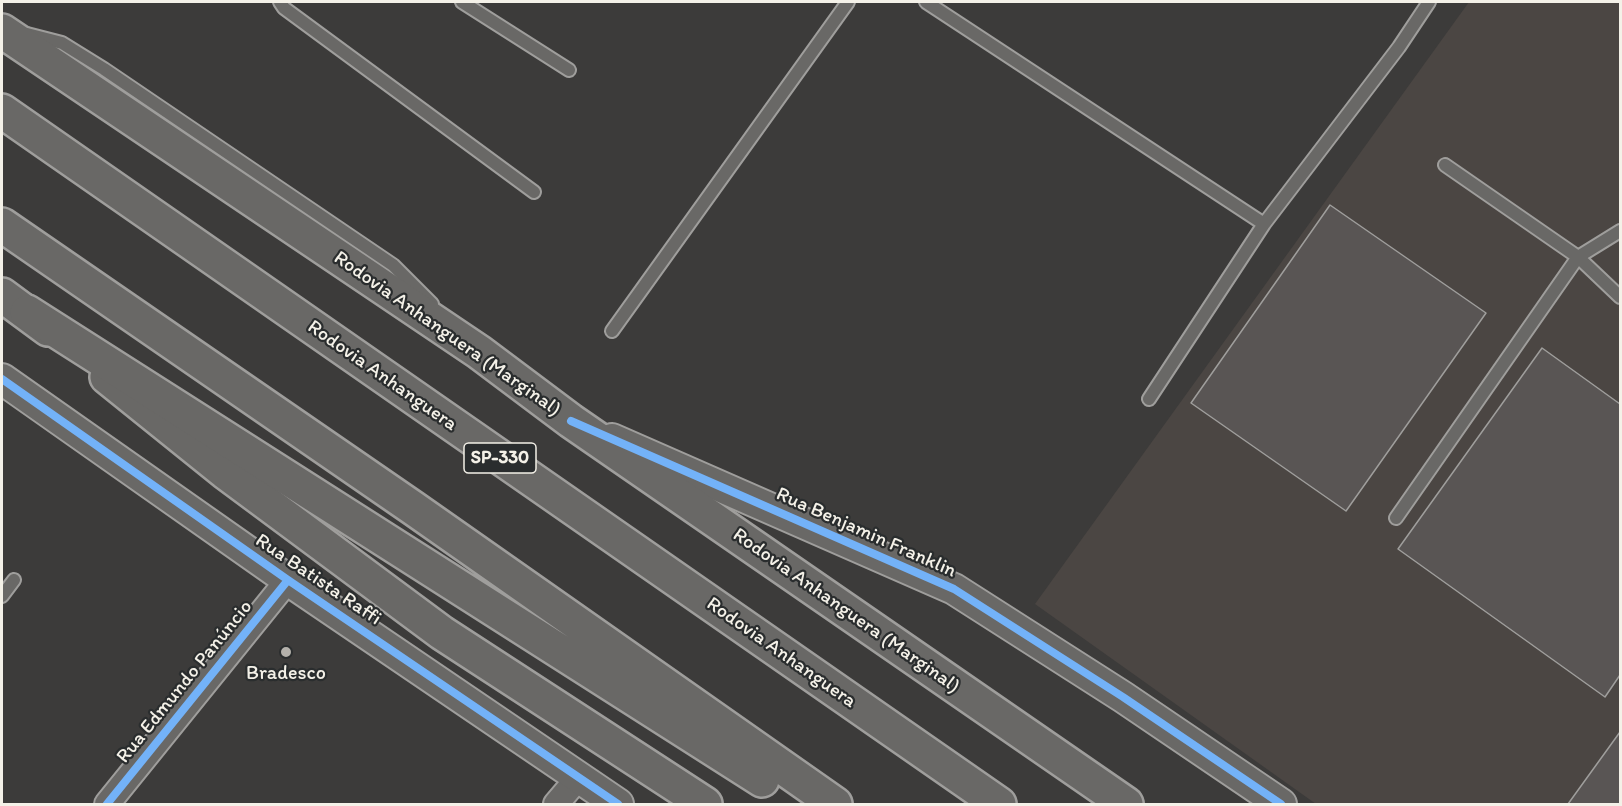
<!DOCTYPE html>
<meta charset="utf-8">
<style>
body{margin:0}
#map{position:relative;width:1622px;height:806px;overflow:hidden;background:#3c3b3a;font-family:Itim,sans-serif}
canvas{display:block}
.frame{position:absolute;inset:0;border:3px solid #f4f1e8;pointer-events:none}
</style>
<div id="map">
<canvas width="1622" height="806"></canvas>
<div class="frame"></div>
</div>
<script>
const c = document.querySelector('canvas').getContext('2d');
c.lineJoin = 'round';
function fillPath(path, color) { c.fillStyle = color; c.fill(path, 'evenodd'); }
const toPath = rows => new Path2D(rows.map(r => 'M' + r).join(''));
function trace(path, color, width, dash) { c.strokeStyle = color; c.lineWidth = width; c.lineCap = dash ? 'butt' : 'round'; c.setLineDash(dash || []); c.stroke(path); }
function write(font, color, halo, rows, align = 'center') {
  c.font = font + ' Itim,sans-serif'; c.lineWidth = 4.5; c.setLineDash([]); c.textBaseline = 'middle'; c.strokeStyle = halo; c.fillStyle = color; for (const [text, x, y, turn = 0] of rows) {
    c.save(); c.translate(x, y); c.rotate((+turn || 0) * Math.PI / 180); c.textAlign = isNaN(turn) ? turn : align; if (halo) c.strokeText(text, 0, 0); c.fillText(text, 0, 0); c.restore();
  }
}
const built = toPath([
 [1469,2,1620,2,1620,804,1316,804,1035,604]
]);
const building = toPath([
 [1330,205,1486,313,1346,511,1191,403,1330,205],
 [1542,348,1620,404,1620,675,1605,697,1398,549,1542,348],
 [1620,732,1620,804,1568,804,1620,732]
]);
const service = toPath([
 [280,2,284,8,534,192],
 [462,2,569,70],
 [926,2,1264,224],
 [27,34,62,43,104,69,393,265,432,304],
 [1445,165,1578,257,1620,297],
 [612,331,848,2],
 [1149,399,1264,224,1399,47,1429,2],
 [1396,518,1578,257,1620,231],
 [2,596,14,580]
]);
const minor = toPath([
 [107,804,288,580],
 [556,804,579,777]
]);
const tertiary = toPath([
 [2,379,288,580,618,804],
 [612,439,954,589,1123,697,1281,804]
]);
const trunk = toPath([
 [2,31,479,352,571,421,1126,804],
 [2,295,48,329],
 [107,377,225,472,442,633,705,804]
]);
const motorway = toPath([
 [2,111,999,804],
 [2,225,413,508,835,804],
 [27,312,762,780]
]);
const cycleway = toPath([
 [2,379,288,580,618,804],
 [571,421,954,589,1123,697,1281,804],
 [107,804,288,580]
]);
const markers = [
 [286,652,6,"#b4b1ab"]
];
const shields = [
 [500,458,72]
];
const shieldNames = [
 ["SP-330",500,458]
];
const streetNames = [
 ["Rodovia Anhanguera (Marginal)",447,334,35],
 ["Rodovia Anhanguera",382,376,35],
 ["Rua Benjamin Franklin",866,533,24],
 ["Rua Batista Raffi",318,580,34],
 ["Rodovia Anhanguera (Marginal)",846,611,35],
 ["Rodovia Anhanguera",781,653,35],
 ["Rua Edmundo Panúncio",185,682,-51]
];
const poiNames = [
 ["Bradesco",286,674]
];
fillPath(built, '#4b4643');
fillPath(building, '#595554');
trace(building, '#9f9e9c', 1.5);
trace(service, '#9f9e9c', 16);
trace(minor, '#9f9e9c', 28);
trace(tertiary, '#9f9e9c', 34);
trace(trunk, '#9f9e9c', 38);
trace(motorway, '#9f9e9c', 38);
trace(service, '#696866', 12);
trace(minor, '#696866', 24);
trace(tertiary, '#696866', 30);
trace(trunk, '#696866', 33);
trace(motorway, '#696866', 33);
trace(cycleway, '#73b2f8', 8);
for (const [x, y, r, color] of markers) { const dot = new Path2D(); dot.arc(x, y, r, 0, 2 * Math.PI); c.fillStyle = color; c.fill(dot); trace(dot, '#2a2d2e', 2); }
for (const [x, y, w] of shields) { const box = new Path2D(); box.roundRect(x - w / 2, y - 15, w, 30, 4.5); c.fillStyle = '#2a2d2e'; c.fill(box); trace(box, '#f4f1e8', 1.5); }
write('bold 18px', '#f4f1e8', null, shieldNames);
write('20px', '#f4f1e8', '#2a2d2e', streetNames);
write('20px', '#f4f1e8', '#2a2d2e', poiNames);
</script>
